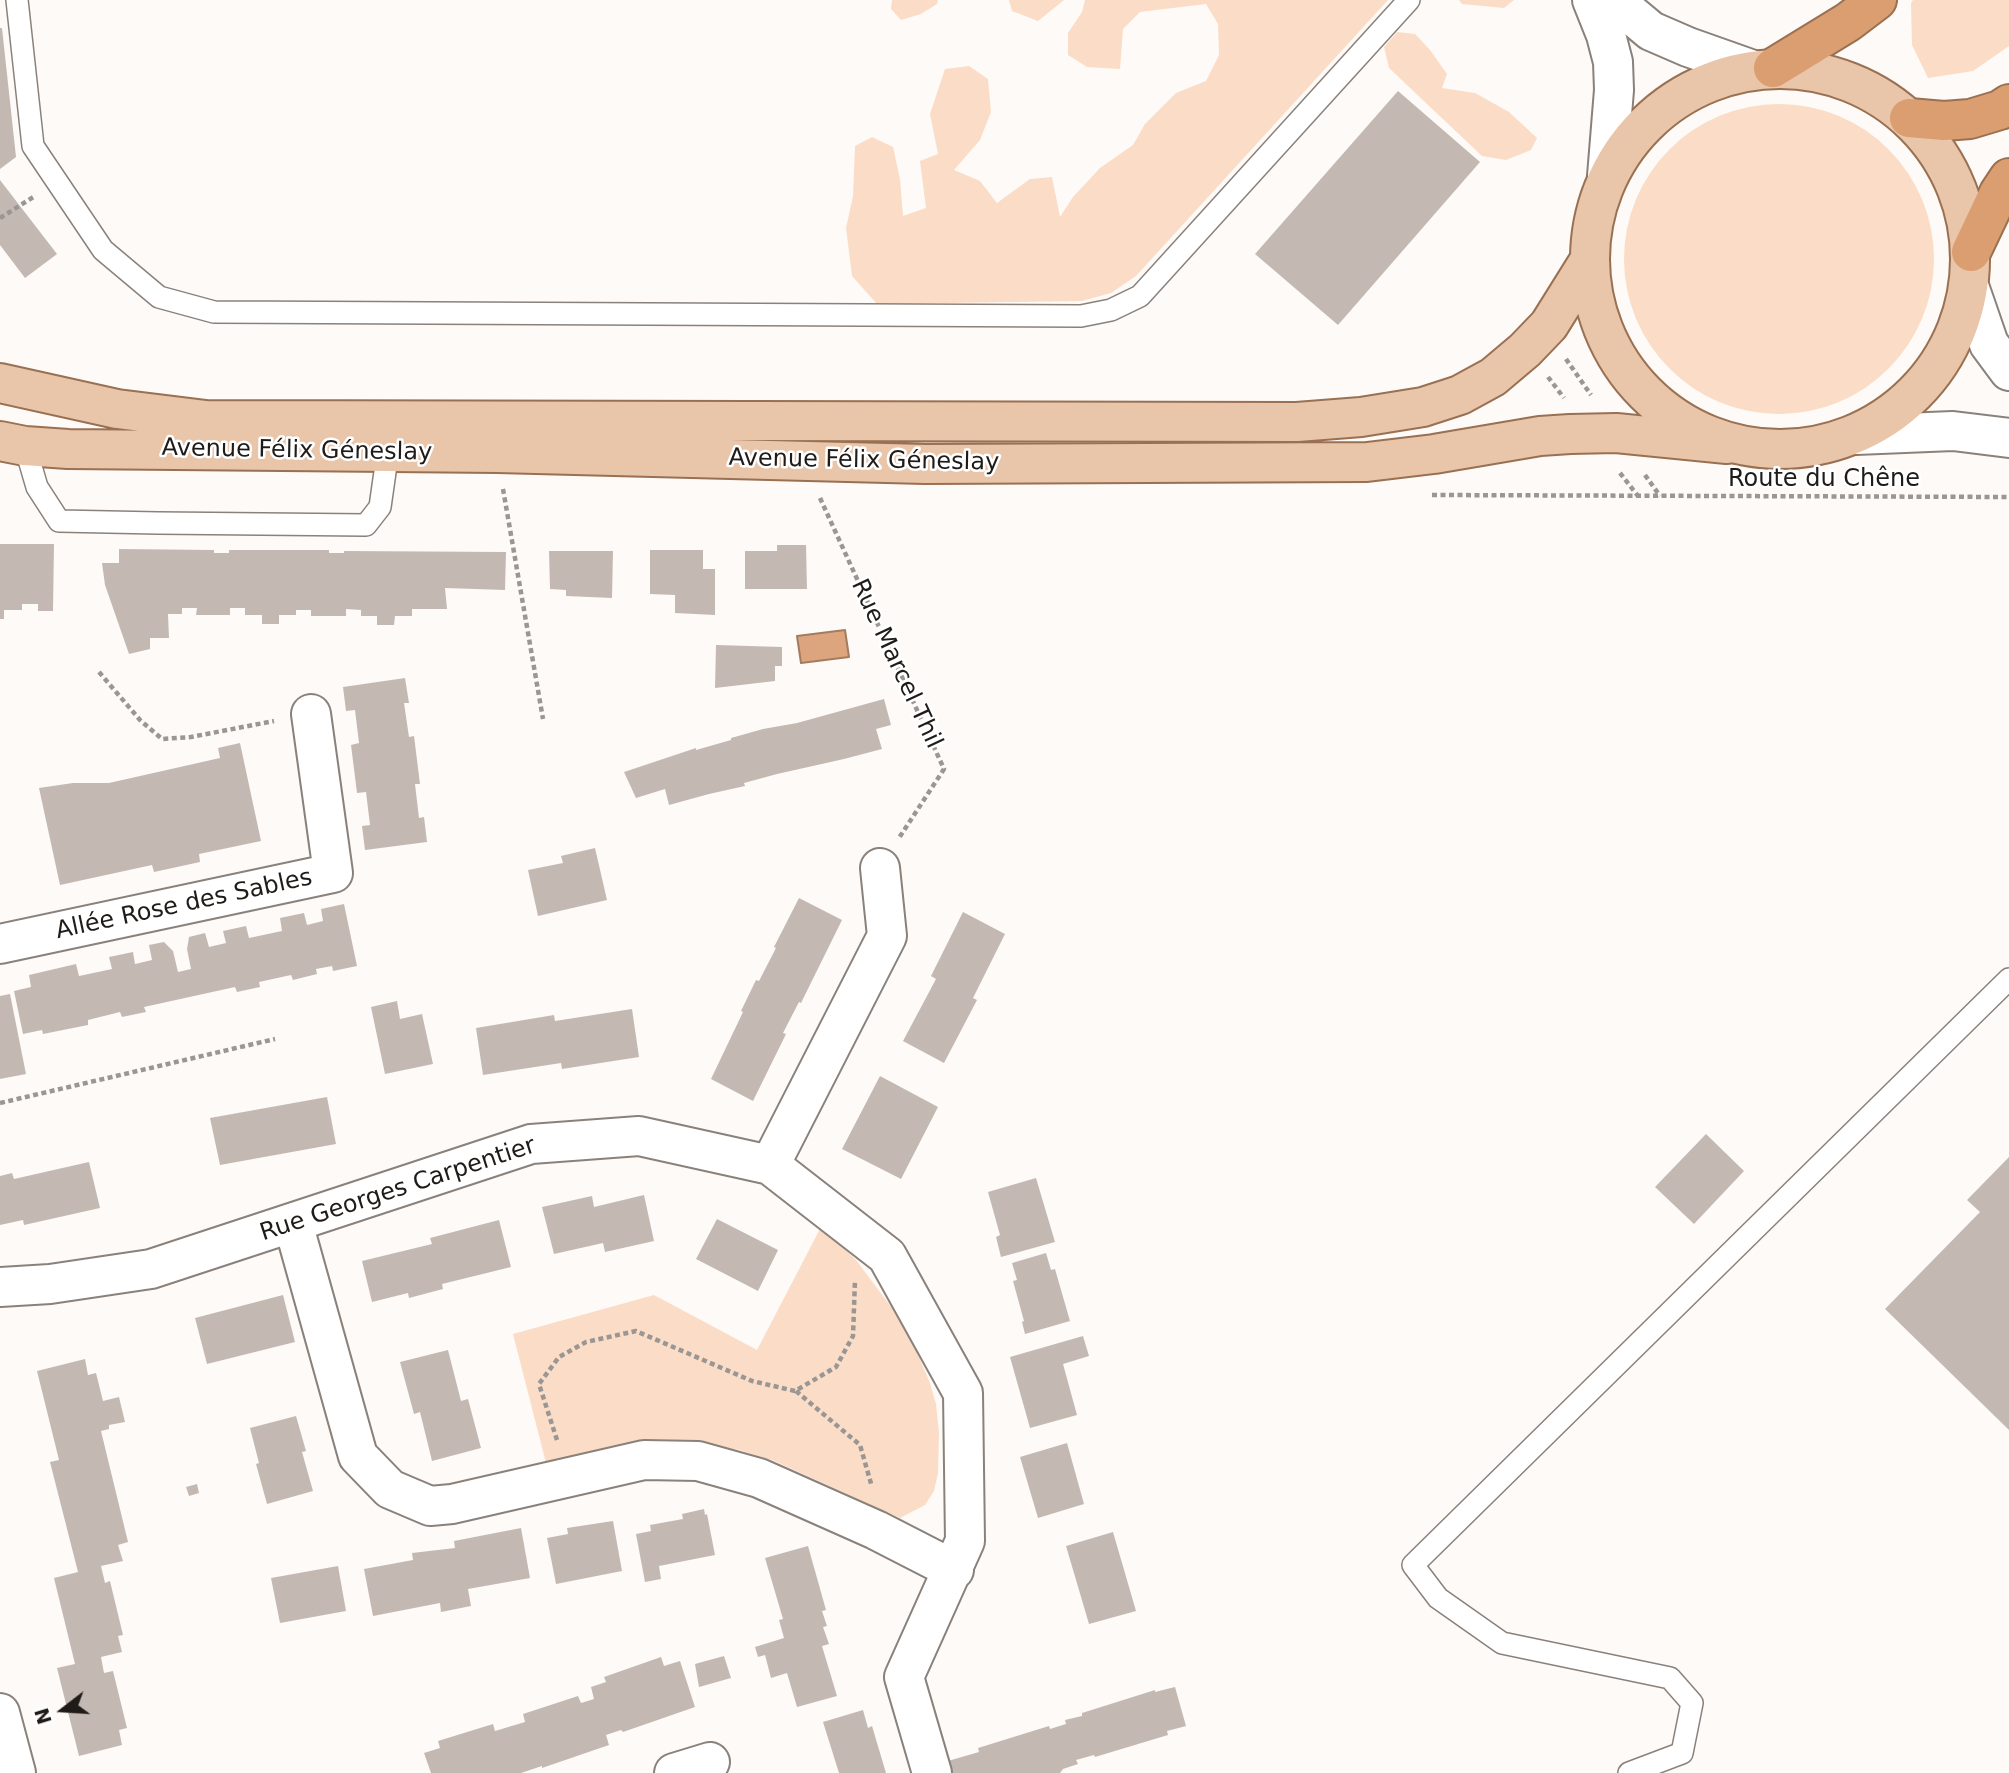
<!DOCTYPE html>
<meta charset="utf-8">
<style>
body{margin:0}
#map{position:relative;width:2009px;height:1773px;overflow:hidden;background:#fefaf7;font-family:"DejaVu Sans",sans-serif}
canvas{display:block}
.north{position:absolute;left:28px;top:1675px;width:70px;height:70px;-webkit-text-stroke:5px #fff;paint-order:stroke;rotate:253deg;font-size:19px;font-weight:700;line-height:28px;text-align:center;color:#1e1b18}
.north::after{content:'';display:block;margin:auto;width:24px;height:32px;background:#1e1b18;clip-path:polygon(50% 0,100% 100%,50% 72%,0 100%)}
</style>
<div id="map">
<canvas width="2009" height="1773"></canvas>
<div class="north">N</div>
</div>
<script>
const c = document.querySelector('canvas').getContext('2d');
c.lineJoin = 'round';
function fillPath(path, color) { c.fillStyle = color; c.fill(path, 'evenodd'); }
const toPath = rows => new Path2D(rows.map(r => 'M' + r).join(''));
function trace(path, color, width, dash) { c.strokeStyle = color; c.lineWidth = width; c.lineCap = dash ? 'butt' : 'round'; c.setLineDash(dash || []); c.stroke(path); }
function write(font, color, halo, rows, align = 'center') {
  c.font = font + ' "DejaVu Sans",sans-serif'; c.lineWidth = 5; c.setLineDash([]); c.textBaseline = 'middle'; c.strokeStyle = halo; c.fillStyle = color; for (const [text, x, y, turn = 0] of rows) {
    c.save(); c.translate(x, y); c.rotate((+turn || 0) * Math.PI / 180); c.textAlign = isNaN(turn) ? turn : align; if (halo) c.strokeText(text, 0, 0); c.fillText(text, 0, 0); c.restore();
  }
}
const green = toPath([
 [892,0,938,0,937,4,921,14,901,20,891,9],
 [1009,0,1064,0,1038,21,1012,11],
 [1085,0,1388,0,1136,276,1111,293,1082,301,877,304,852,276,846,228,853,196,855,146,872,137,893,147,900,179,903,216,926,208,920,161,938,154,930,114,945,69,969,66,988,79,991,112,980,140,954,170,980,181,997,203,1030,179,1052,177,1060,217,1073,197,1100,168,1133,145,1145,124,1176,93,1206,81,1219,55,1218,24,1206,4,1140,12,1123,29,1120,69,1087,67,1068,55,1068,33,1082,12],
 [1459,0,1514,0,1504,8,1462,4],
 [1913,0,2009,0,2009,46,1973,71,1928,78,1912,45,1911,3],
 [1397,32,1415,34,1430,50,1447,74,1442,88,1475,93,1509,112,1537,138,1531,150,1506,160,1482,156,1389,68,1384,47],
 '1624 259a155 155 0 1 1 310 0a155 155 0 1 1-310 0Z',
 [821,1227,856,1260,895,1312,916,1350,930,1383,936,1404,939,1433,938,1473,934,1491,925,1505,900,1518,772,1460,739,1450,694,1443,546,1463,513,1334,654,1295,757,1350]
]);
const water = toPath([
 [845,630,849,657,801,663,797,636,845,630]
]);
const building = toPath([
 [0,28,2,28,16,157,0,169],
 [1398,91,1480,162,1338,325,1255,254],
 [0,180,57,254,25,278,0,245],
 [0,544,54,544,53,611,38,611,38,604,22,604,22,610,4,610,4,619,0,619],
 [777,545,806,545,807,589,745,589,745,551,777,551],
 [119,549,214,550,214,553,229,553,229,550,329,550,329,553,344,553,344,551,506,552,505,590,445,588,447,609,412,609,412,616,395,616,394,625,377,625,377,616,361,616,361,610,346,609,346,616,311,616,311,610,296,610,296,615,279,615,279,624,262,624,262,615,245,615,245,608,230,608,230,615,196,615,197,608,182,608,182,614,168,614,169,638,150,638,150,649,129,654,105,585,102,563,119,563],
 [650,550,703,550,703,569,715,569,715,615,675,613,675,595,650,594],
 [549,551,613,551,612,598,566,596,566,590,550,589],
 [716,645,782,647,782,666,775,666,775,681,715,688],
 [405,678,409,703,404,703,409,737,414,736,420,784,415,784,419,818,424,817,427,842,365,850,362,826,370,825,366,792,357,793,351,745,359,743,355,710,346,711,343,687],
 [884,699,891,725,876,729,882,749,844,759,777,774,744,783,745,786,709,794,669,805,665,789,636,798,624,772,696,748,696,750,731,740,731,738,763,729,797,723],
 [240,743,261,841,199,854,200,862,154,872,152,865,60,885,39,788,73,783,109,783,220,758,218,748],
 [595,848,607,900,538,916,528,870,563,863,561,856],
 [799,898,842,920,801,1003,799,1002,783,1033,786,1034,753,1101,711,1079,743,1012,741,1011,756,980,759,981,776,948,774,947],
 [344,904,357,966,333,971,332,966,316,969,317,974,293,980,291,975,259,982,260,987,237,992,235,987,144,1007,146,1012,122,1017,120,1012,88,1020,88,1025,43,1034,42,1030,23,1034,14,991,31,987,29,975,76,964,79,976,112,969,109,957,133,952,135,964,152,960,149,945,164,942,173,951,178,972,191,969,187,949,189,937,205,933,209,947,226,943,223,931,246,926,249,938,282,931,280,918,304,913,307,925,323,921,321,909],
 [963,912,1005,934,973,998,977,1000,944,1063,903,1041,936,979,931,976],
 [10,994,26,1074,0,1079,0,996],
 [397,1001,400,1019,422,1014,433,1064,385,1074,371,1007],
 [632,1009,639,1057,562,1069,561,1063,483,1075,476,1028,554,1015,555,1021],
 [880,1076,938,1107,901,1179,842,1149],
 [327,1097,336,1144,220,1165,210,1118],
 [1706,1134,1744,1171,1694,1224,1655,1187],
 [2009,1157,2009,1430,1885,1309,1980,1212,1967,1200],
 [89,1162,100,1208,24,1225,23,1220,0,1225,0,1176,12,1173,14,1179],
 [1036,1178,1055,1242,1001,1257,996,1237,1000,1235,988,1192],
 [644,1195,654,1241,605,1252,603,1243,554,1254,542,1207,592,1196,594,1207],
 [717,1219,778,1250,758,1291,696,1259],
 [499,1220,511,1267,442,1284,443,1289,409,1298,408,1293,372,1302,362,1261,432,1244,430,1238],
 [1046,1253,1051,1270,1055,1269,1070,1321,1025,1334,1022,1322,1024,1321,1013,1281,1017,1280,1012,1263],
 [283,1295,295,1342,207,1364,195,1318],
 [1083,1336,1089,1356,1063,1364,1077,1415,1030,1428,1010,1357],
 [448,1350,461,1401,468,1399,481,1448,432,1461,420,1412,414,1414,400,1362],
 [85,1359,88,1375,96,1373,103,1401,119,1397,125,1422,109,1425,109,1429,101,1431,128,1542,118,1545,123,1561,101,1566,105,1583,110,1581,123,1635,118,1636,122,1652,101,1657,104,1673,113,1671,127,1728,119,1730,122,1745,79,1756,57,1668,75,1664,54,1578,78,1572,50,1462,59,1460,37,1371],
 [296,1416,306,1451,302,1452,313,1491,267,1504,256,1464,259,1463,250,1428],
 [1067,1443,1084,1504,1038,1518,1020,1457],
 [197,1484,199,1493,189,1496,186,1487],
 [704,1509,705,1515,707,1514,715,1555,659,1566,661,1579,645,1582,636,1534,651,1531,650,1525,683,1519,682,1514],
 [613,1521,622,1571,556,1584,547,1538,568,1534,567,1528],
 [521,1528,530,1578,468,1589,471,1606,441,1612,440,1603,373,1616,364,1569,413,1560,412,1553,455,1548,454,1541],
 [1113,1532,1136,1611,1089,1624,1066,1546],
 [808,1546,826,1610,822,1611,827,1626,823,1627,829,1644,822,1646,837,1696,797,1707,787,1673,771,1678,765,1655,758,1657,755,1647,784,1638,779,1620,783,1619,765,1558],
 [338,1566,346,1611,280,1623,271,1578],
 [724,1656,731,1678,699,1687,695,1664],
 [661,1657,664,1666,680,1661,695,1707,623,1732,621,1730,606,1735,609,1745,542,1768,542,1766,521,1773,431,1773,424,1753,440,1748,438,1741,493,1724,495,1731,525,1722,523,1714,578,1696,581,1703,594,1699,591,1687,606,1682,604,1677],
 [1175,1687,1186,1726,1167,1731,1168,1735,1095,1757,1094,1755,1076,1760,1078,1764,1063,1769,1060,1773,943,1773,941,1763,979,1752,978,1748,1049,1726,1050,1729,1066,1724,1065,1720,1082,1716,1082,1713,1155,1690,1155,1692],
 [863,1710,868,1728,872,1726,886,1773,839,1773,823,1722]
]);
const path = toPath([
 [0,218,35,196],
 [1566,359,1591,395],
 [1548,377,1564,398],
 [1620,473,1638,496],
 [1645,475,1660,496],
 [503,489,543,719],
 [1432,495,2009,497],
 [820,498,944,769,899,838],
 [99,672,140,720,162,739,191,737,274,721],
 [0,1103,275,1039],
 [796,1391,860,1445,872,1487],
 [557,1440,539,1384,559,1357,586,1342,636,1331,752,1381,795,1391,836,1367,853,1336,855,1280]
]);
const lane = toPath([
 [17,0,33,146,103,250,159,297,214,312,1081,316,1111,310,1140,296,1409,0],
 [25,446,37,487,59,521,158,523,366,525,380,507,388,451],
 [1629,1773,1682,1753,1692,1703,1670,1678,1502,1643,1438,1598,1413,1565,2009,979]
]);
const street = toPath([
 [1592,0,1606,35,1613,62,1614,90,1607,176],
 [1618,0,1627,11,1651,31,1688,47,1753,70],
 [1969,286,1989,344,2009,371],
 [1856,435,1953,431,2009,438],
 [0,944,333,873,311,714],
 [770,1165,887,936,880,868],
 [293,1223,358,1456,390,1489,430,1506,452,1504,644,1460,698,1461,759,1478,876,1530,954,1570],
 [0,1287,50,1284,151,1269,531,1144,639,1136,770,1165,887,1256,963,1393,965,1541,904,1677,932,1773],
 [0,1713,16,1773],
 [674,1773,710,1762]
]);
const primary = toPath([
 '1590 259a190 190 0 1 1 380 0a190 190 0 1 1-380 0Z',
 [0,383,117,409,206,420,1297,422,1361,417,1423,407,1460,395,1493,377,1525,350,1549,325,1589,261],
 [0,441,25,446,68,449,497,453,925,464,1367,462,1434,454,1540,436,1570,434,1616,433,1727,444]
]);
const highway = toPath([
 [1773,68,1848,22,1877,0],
 [1909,118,1944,121,1970,119,2000,110,2009,104],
 [1971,252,1999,193,2009,178]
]);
const streetNames = [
 ["Avenue Félix Géneslay",297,451,1],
 ["Avenue Félix Géneslay",864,461,1],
 ["Route du Chêne",1824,480],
 ["Rue Marcel Thil",896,664,65],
 ["Allée Rose des Sables",184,905,-12],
 ["Rue Georges Carpentier",398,1190,-18]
];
fillPath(green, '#fbdcc6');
fillPath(water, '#dca57d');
trace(water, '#a37c5f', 2);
fillPath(building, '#c3b9b2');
trace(lane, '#8a817b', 24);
trace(street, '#8a817b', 42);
trace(primary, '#997052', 42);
trace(highway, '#997052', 42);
trace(path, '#9a9693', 4.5, [5, 3.5]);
trace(lane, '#fff', 21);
trace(street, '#fff', 38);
trace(primary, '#e9c5aa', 38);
trace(highway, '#db9e71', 38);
write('24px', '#1e1b18', '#fff', streetNames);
</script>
